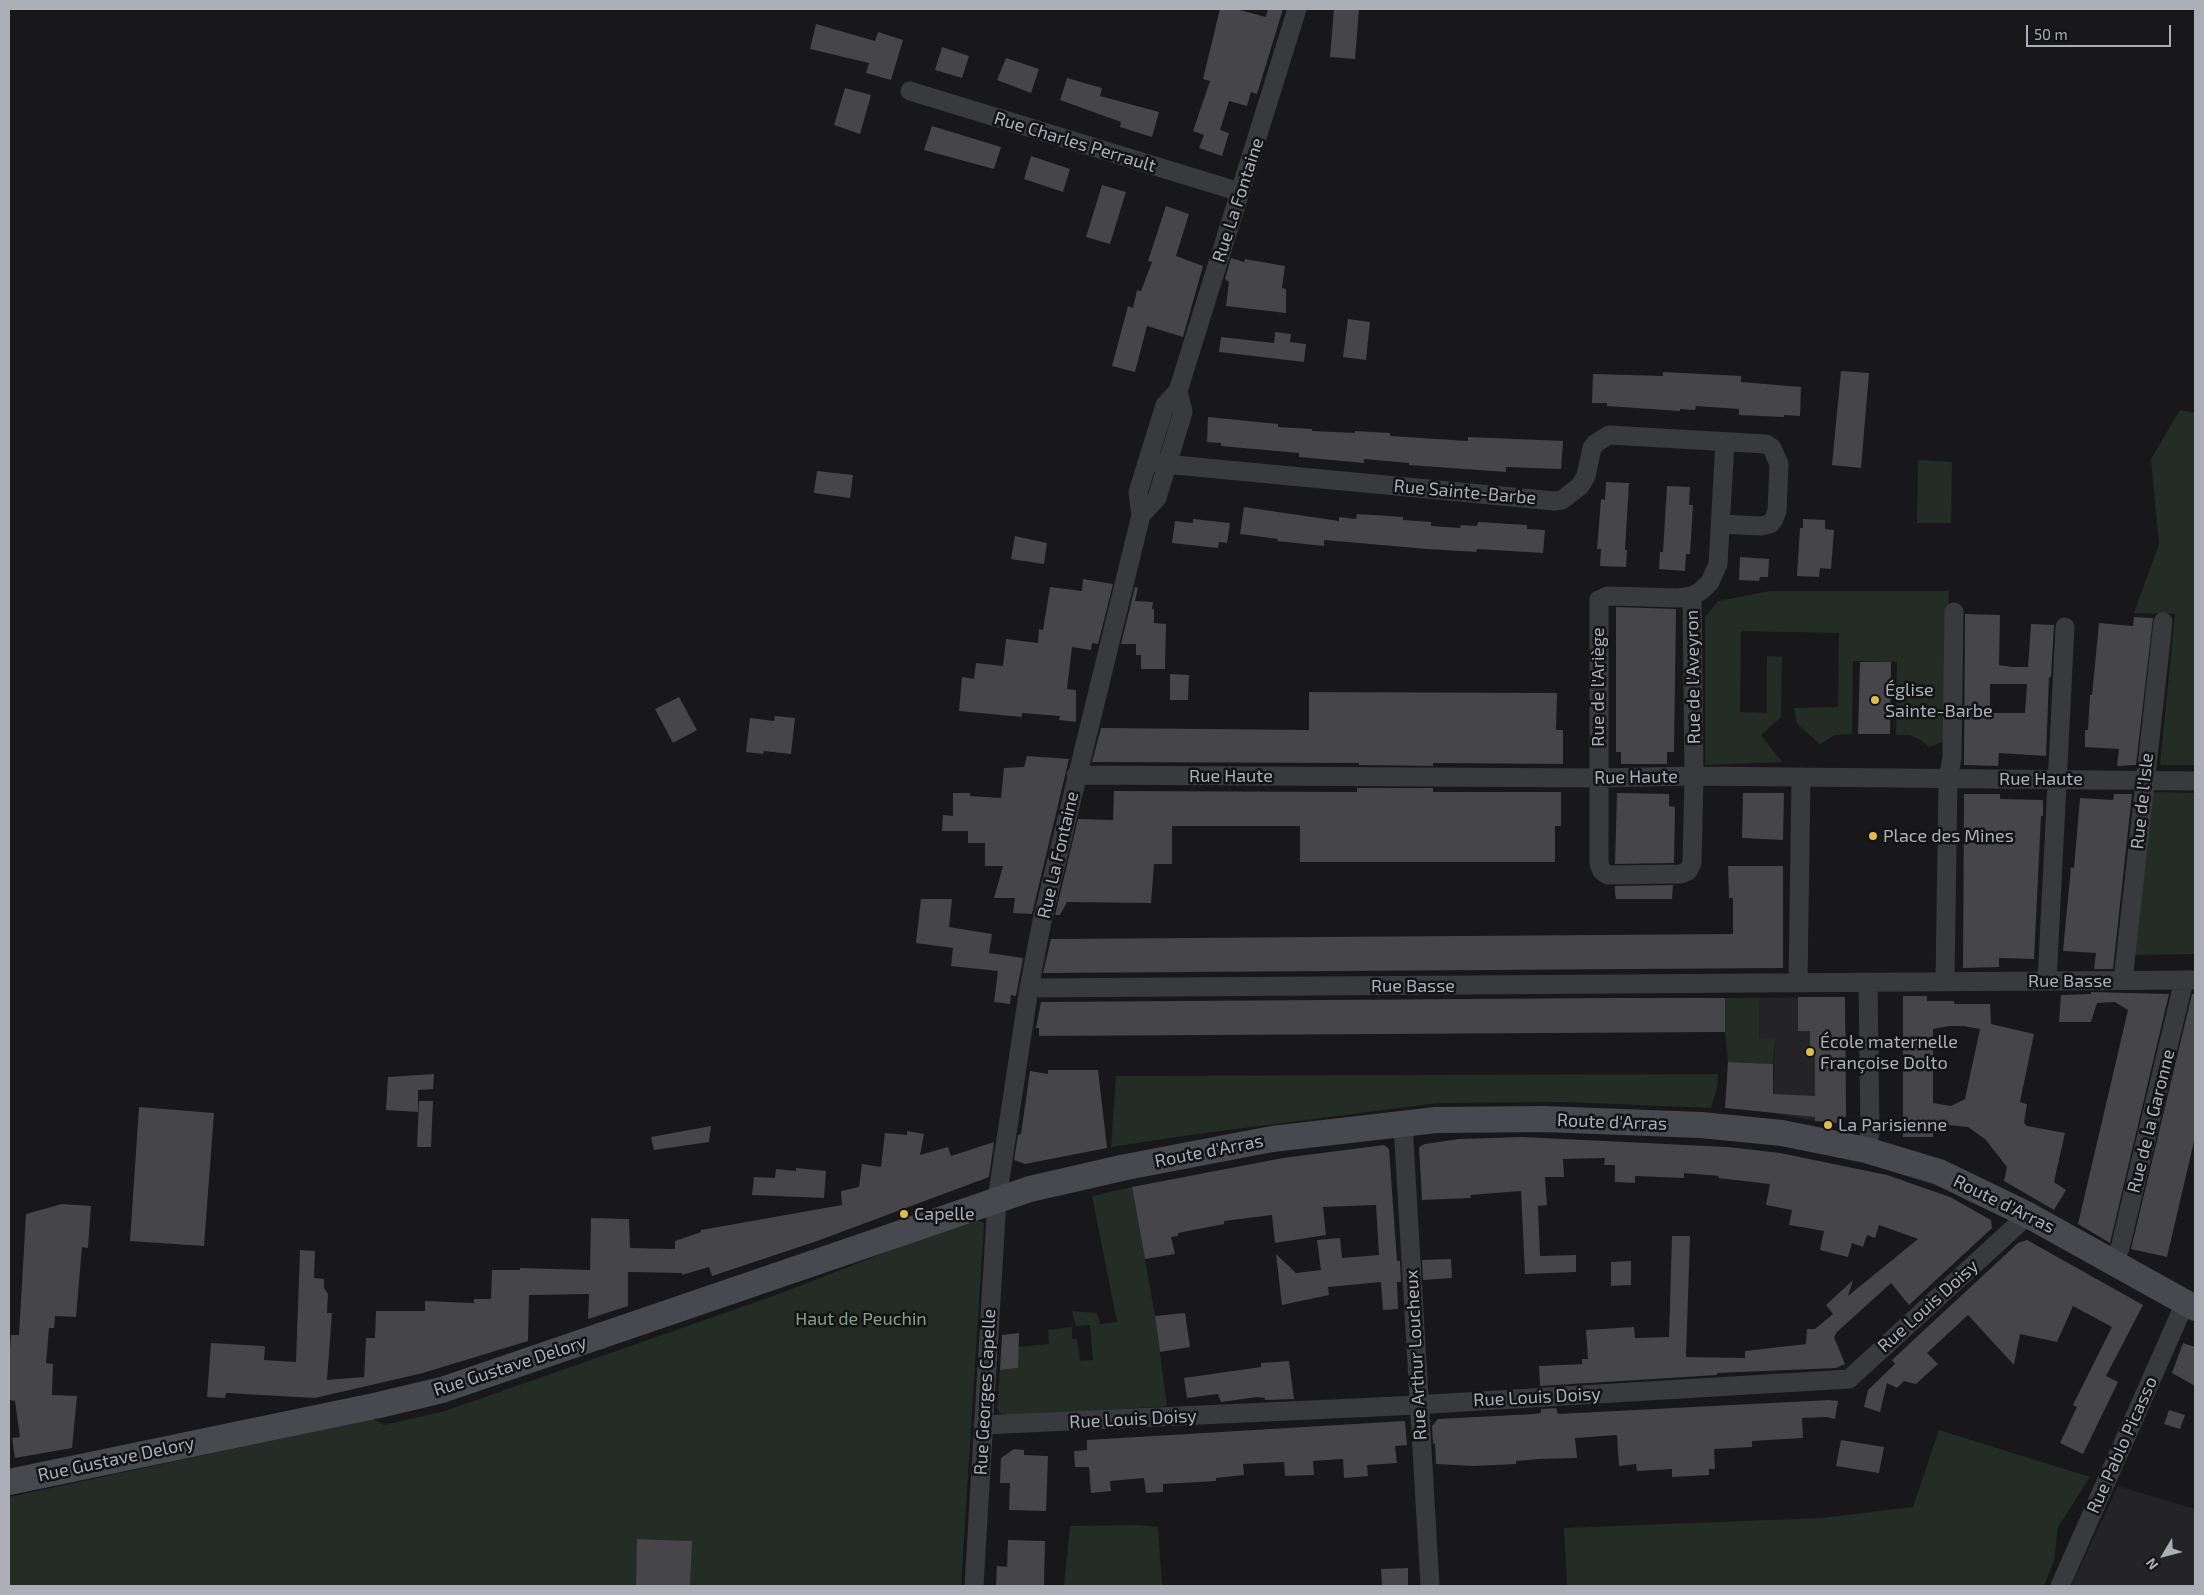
<!DOCTYPE html>
<meta charset="utf-8">
<style>
body{margin:0}
#map{position:relative;width:2204px;height:1595px;overflow:hidden;background:#18181a;font-family:"Exo 2",sans-serif}
canvas{display:block}
.frame{position:absolute;inset:0;border:10px solid #acaeb8;pointer-events:none}
.north{position:absolute;left:2139px;top:1530px;width:50px;height:50px;-webkit-text-stroke:4px #131315;paint-order:stroke;rotate:233deg;font-size:14px;font-weight:700;line-height:20px;text-align:center;color:#acaeb8}
.north::after{content:'';display:block;margin:auto;width:18px;height:22px;background:#acaeb8;clip-path:polygon(50% 0,100% 100%,50% 72%,0 100%)}
.scale{position:absolute;left:2026px;top:25px;width:145px;height:22px;box-sizing:border-box;border:2px solid #acaeb8;border-top:0;padding-left:6px;font-size:15px;line-height:18px;white-space:nowrap;color:#acaeb8;-webkit-text-stroke:4px #131315;paint-order:stroke}
</style>
<div id="map">
<canvas width="2204" height="1595"></canvas>
<div class="frame"></div>
<div class="north">N</div>
<div class="scale">50 m</div>
</div>
<script>
const ctx = document.querySelector('canvas').getContext('2d');
ctx.lineJoin = 'round';
function fillPath(path, color) { ctx.fillStyle = color; ctx.fill(path, 'evenodd'); }
const toPath = rows => new Path2D(rows.map(r => 'M' + r).join(''));
function stroke(path, color, width, dash) { ctx.strokeStyle = color; ctx.lineWidth = width; ctx.lineCap = dash ? 'butt' : 'round'; ctx.setLineDash(dash || []); ctx.stroke(path); }
function drawText(font, color, halo, rows, align = 'center') {
  ctx.font = font + ' "Exo 2",sans-serif'; ctx.lineWidth = 5; ctx.setLineDash([]); ctx.textBaseline = 'middle'; ctx.strokeStyle = halo; ctx.fillStyle = color; for (const [text, x, y, turn = 0] of rows) {
    ctx.save(); ctx.translate(x, y); ctx.rotate((+turn || 0) * Math.PI / 180); ctx.textAlign = isNaN(turn) ? turn : align; if (halo) ctx.strokeText(text, 0, 0); ctx.fillText(text, 0, 0); ctx.restore();
  }
}
fillPath(toPath([
 [1821,997,1821,1030,1846,1031,1846,1117,1838,1116,1838,1123,1815,1121,1773,1113,1775,1040,1759,1039,1760,998],
 [2118,1486,2195,1509,2195,1586,2071,1586]
]), '#242427');
fillPath(toPath([
 [2180,410,2195,413,2195,765,2160,765,2175,614,2134,613,2159,544,2151,459],
 [1918,460,1952,462,1951,523,1917,523],
 [1770,591,1949,591,1947,733,1943,742,1929,747,1922,741,1910,735,1896,735,1897,662,1853,661,1852,734,1835,735,1820,744,1797,724,1794,708,1838,707,1839,633,1741,631,1740,712,1767,713,1767,656,1782,657,1781,717,1761,735,1782,762,1705,765,1705,617,1718,601],
 [2147,792,2195,793,2195,954,2130,955],
 [1725,998,1760,998,1759,1038,1775,1039,1773,1064,1728,1062,1725,1032],
 [1718,1074,1717,1088,1711,1108,1566,1102,1438,1103,1190,1135,1111,1147,1116,1076],
 [1132,1187,1155,1316,1167,1406,1005,1417,997,1410,1000,1370,1017,1368,1018,1347,1049,1344,1048,1330,1072,1327,1072,1339,1077,1339,1080,1361,1093,1360,1090,1325,1076,1326,1072,1311,1095,1313,1098,1315,1100,1324,1117,1322,1092,1196],
 [971,1219,984,1223,961,1586,690,1586,691,1541,638,1539,636,1586,9,1586,9,1497,372,1419,384,1425,445,1411,779,1294],
 [1939,1430,2090,1477,2058,1527,2054,1560,2044,1586,1567,1586,1564,1528,1822,1518,1913,1507],
 [1137,1525,1158,1527,1162,1586,1064,1586,1070,1526]
]), '#242c26');
fillPath(toPath([
 [1220,9,1236,9,1266,17,1268,9,1283,9,1257,94,1251,92,1247,106,1229,101,1220,130,1229,133,1222,156,1199,148,1204,135,1193,131,1210,81,1203,79],
 [1334,9,1359,9,1355,59,1330,57],
 [816,24,875,41,878,32,903,40,891,80,866,73,869,63,810,49],
 [942,47,969,56,962,78,935,70],
 [1006,58,1039,69,1031,93,997,80],
 [1067,78,1102,88,1100,96,1159,112,1152,137,1120,127,1121,122,1060,100],
 [845,88,871,95,860,134,834,125],
 [932,126,1001,147,994,169,924,150],
 [1031,156,1070,169,1063,192,1024,179],
 [1102,185,1126,192,1110,244,1086,237],
 [1166,206,1189,214,1176,256,1203,266,1183,337,1147,326,1135,372,1112,366,1128,306,1133,308,1137,290,1141,291,1152,262,1148,261],
 [1231,258,1244,262,1245,259,1285,266,1282,288,1286,289,1286,313,1226,306,1229,282,1225,279],
 [1348,319,1370,322,1366,360,1343,357],
 [1275,332,1291,334,1290,342,1306,344,1304,362,1219,352,1221,337,1274,343],
 [1841,371,1869,373,1861,468,1832,465],
 [1663,372,1741,376,1741,382,1801,387,1800,416,1784,415,1784,417,1739,415,1739,409,1696,406,1695,410,1680,409,1680,411,1607,406,1607,403,1592,403,1593,374,1663,376],
 [1208,417,1278,424,1278,427,1312,429,1312,431,1355,433,1355,431,1390,433,1390,436,1468,441,1468,437,1563,441,1561,469,1506,467,1506,472,1409,465,1409,463,1364,459,1364,463,1299,457,1299,453,1221,446,1221,443,1207,442],
 [817,471,853,475,850,498,814,493],
 [1606,482,1629,483,1625,550,1627,550,1626,567,1600,566,1601,549,1597,549,1599,525,1601,499,1605,500],
 [1667,486,1690,487,1689,505,1693,505,1690,554,1686,554,1685,571,1659,569,1660,552,1663,552],
 [1244,507,1339,521,1339,517,1356,519,1357,514,1403,517,1403,520,1431,522,1431,526,1460,528,1461,525,1477,526,1478,522,1527,525,1527,529,1545,530,1543,553,1477,549,1476,552,1427,549,1324,540,1324,546,1277,541,1278,539,1240,534],
 [1193,519,1230,523,1227,543,1219,542,1218,548,1172,543,1175,521,1193,523],
 [1803,519,1825,520,1825,529,1834,530,1831,569,1820,568,1819,577,1797,576,1800,528,1803,528],
 [1015,536,1047,543,1044,564,1011,559],
 [1740,557,1769,559,1768,577,1760,577,1759,581,1739,580],
 [1083,579,1113,584,1098,644,1092,643,1091,650,1072,647,1067,689,1076,690,1076,722,1059,720,1060,716,1022,713,1022,717,959,711,962,677,974,679,976,663,1003,666,1006,639,1038,643,1039,629,1043,630,1050,587,1082,591],
 [1135,587,1138,588,1135,601,1153,602,1152,609,1154,609,1154,623,1166,624,1165,669,1141,669,1141,655,1136,655,1136,644,1121,644],
 [1616,607,1676,609,1674,752,1667,752,1667,764,1621,764,1621,752,1616,752],
 [1965,614,2000,615,1999,665,2013,667,2028,667,2031,624,2054,625,2051,677,2049,677,2046,756,1999,753,1998,766,1964,765],
 [1990,684,2027,684,2025,713,1990,713],
 [2134,617,2153,618,2136,765,2117,766,2119,749,2085,747,2085,730,2088,730,2090,695,2092,695,2099,623,2133,626],
 [1860,662,1891,662,1890,734,1858,734],
 [1170,674,1189,675,1188,700,1170,700],
 [1309,692,1557,693,1556,730,1563,730,1563,764,1433,763,1433,766,1359,765,1359,763,1092,762,1101,728,1309,730],
 [679,697,697,730,673,743,655,709],
 [775,716,795,718,791,754,764,751,763,754,746,752,750,718,774,721],
 [1027,756,1069,759,1032,914,1013,913,1015,898,994,898,1003,866,985,866,985,843,968,843,968,831,942,831,943,815,953,816,953,793,970,793,970,796,1001,798,1004,768,1024,767],
 [1357,788,1433,788,1433,792,1561,792,1561,826,1555,826,1555,862,1300,862,1300,826,1172,826,1172,864,1154,864,1151,903,1067,902,1060,915,1055,915,1078,819,1113,820,1114,791,1357,792],
 [1617,793,1669,794,1669,806,1675,807,1674,863,1615,864],
 [1743,793,1784,793,1783,840,1742,838],
 [1964,794,2000,794,2000,799,2043,800,2043,816,2041,816,2034,959,1999,958,1999,967,1963,968],
 [2114,794,2132,794,2113,969,2094,969,2096,953,2063,951,2071,867,2074,868,2080,798,2113,800],
 [1728,866,1783,866,1783,968,1043,973,1051,939,1733,934,1733,898,1729,898],
 [1673,885,1672,899,1616,899,1615,893,1615,886],
 [921,899,952,899,949,927,992,934,989,953,1023,958,1016,996,1011,995,1010,1004,994,1002,998,971,951,966,953,948,916,943],
 [2091,992,2169,994,2110,1243,2078,1224,2128,1010,2115,1002,2097,1003,2091,1022,2059,1022,2061,995,2091,994],
 [2192,994,2195,994,2195,1137,2167,1257,2131,1249],
 [1903,996,1927,996,1927,1001,1954,1001,1954,1004,1990,1004,1991,1024,2034,1034,2020,1102,2027,1104,2024,1123,2027,1126,2065,1133,2054,1182,2066,1190,2054,1210,2004,1181,2007,1167,1985,1139,1968,1127,1948,1125,1933,1129,1933,1137,1903,1137],
 [1950,1026,1963,1026,1980,1029,1965,1099,1951,1106,1933,1103,1933,1029],
 [1798,997,1845,997,1846,1117,1838,1116,1838,1123,1815,1121,1815,1117,1725,1108,1728,1062,1773,1064,1773,1094,1815,1096,1815,1050,1810,1050,1810,1031,1798,1031],
 [1607,998,1725,998,1725,1032,1039,1036,1039,1028,1036,1028,1041,1002],
 [1048,1070,1098,1070,1107,1148,1025,1164,1014,1160,1018,1135,1021,1134,1030,1071,1048,1074],
 [434,1074,433,1089,418,1090,418,1112,386,1110,388,1077],
 [419,1101,433,1101,431,1147,417,1147],
 [139,1107,214,1113,204,1246,130,1241],
 [711,1126,709,1142,654,1150,651,1137],
 [907,1131,924,1134,920,1155,948,1147,951,1156,994,1142,989,1177,817,1241,712,1276,709,1267,682,1275,682,1273,628,1272,628,1306,588,1319,589,1294,529,1295,528,1341,423,1373,315,1398,226,1393,225,1398,207,1397,211,1343,263,1346,265,1347,264,1360,296,1362,300,1250,315,1251,314,1278,324,1279,324,1288,328,1294,327,1313,332,1313,327,1380,364,1377,364,1379,366,1338,375,1338,376,1311,425,1311,425,1301,474,1303,474,1299,491,1299,492,1270,520,1270,520,1268,590,1270,591,1218,629,1219,630,1248,675,1249,675,1241,701,1232,701,1230,842,1205,841,1191,859,1187,862,1164,881,1167,885,1133,907,1135],
 [1522,1137,1728,1147,1780,1153,1887,1175,1950,1197,1991,1220,1992,1228,1909,1305,1891,1283,1837,1332,1834,1337,1845,1364,1836,1368,1717,1373,1717,1375,1540,1386,1539,1366,1582,1364,1582,1359,1588,1359,1586,1330,1634,1327,1635,1338,1669,1337,1672,1236,1690,1236,1686,1357,1745,1358,1745,1351,1806,1344,1807,1329,1815,1329,1833,1314,1826,1305,1853,1280,1848,1296,1918,1239,1879,1225,1875,1238,1867,1235,1863,1247,1852,1243,1848,1257,1820,1250,1824,1231,1789,1225,1792,1210,1766,1205,1770,1184,1718,1178,1719,1176,1684,1173,1684,1178,1635,1176,1635,1183,1615,1182,1615,1165,1604,1165,1605,1158,1563,1159,1564,1177,1545,1177,1547,1205,1538,1206,1540,1256,1576,1255,1576,1272,1525,1274,1521,1191,1470,1195,1471,1198,1422,1200,1419,1147,1425,1144,1459,1139],
 [1384,1145,1389,1149,1397,1261,1400,1261,1401,1282,1397,1282,1398,1309,1383,1310,1381,1282,1328,1287,1329,1295,1282,1305,1276,1254,1296,1273,1321,1270,1317,1240,1340,1238,1342,1258,1379,1255,1376,1205,1323,1207,1326,1235,1275,1243,1272,1215,1224,1221,1224,1224,1178,1233,1178,1236,1171,1237,1175,1254,1145,1259,1132,1187,1283,1158],
 [796,1168,826,1171,824,1198,752,1195,754,1177,775,1178,776,1169,796,1171],
 [62,1204,91,1206,88,1248,82,1247,76,1317,55,1316,54,1328,49,1328,46,1363,53,1364,52,1395,77,1396,72,1448,15,1458,12,1438,20,1437,15,1401,9,1400,9,1365,11,1335,19,1335,26,1214],
 [2027,1240,2143,1305,2106,1376,2118,1382,2083,1454,2060,1443,2077,1407,2073,1405,2112,1327,2073,1306,2057,1342,2020,1334,2014,1365,1968,1315,1927,1353,1938,1364,1916,1384,1904,1381,1897,1388,1887,1383,1880,1412,1864,1407,1868,1390,1895,1364,1892,1360,2018,1243],
 [1451,1259,1452,1278,1423,1280,1422,1260],
 [1631,1261,1631,1285,1611,1286,1611,1262],
 [1185,1313,1190,1347,1160,1352,1155,1316],
 [1019,1333,1018,1368,1000,1370,1002,1335],
 [2183,1343,2195,1347,2195,1386,2172,1373],
 [1289,1361,1294,1399,1265,1400,1265,1398,1257,1397,1221,1402,1218,1394,1187,1398,1184,1378,1261,1367,1261,1363],
 [1829,1400,1838,1401,1835,1419,1827,1417,1802,1418,1803,1438,1752,1441,1752,1447,1714,1449,1715,1469,1709,1469,1709,1475,1672,1477,1672,1469,1637,1471,1636,1464,1619,1466,1617,1435,1575,1438,1577,1458,1539,1459,1516,1461,1516,1464,1474,1466,1436,1464,1435,1443,1433,1444,1432,1426,1438,1419,1534,1414,1541,1413,1541,1409,1556,1408,1558,1414],
 [2169,1410,2185,1415,2180,1429,2164,1424],
 [1405,1421,1407,1445,1395,1446,1397,1463,1367,1465,1368,1476,1344,1478,1343,1459,1313,1461,1314,1475,1285,1476,1284,1462,1243,1464,1244,1475,1216,1478,1216,1481,1163,1484,1163,1492,1146,1493,1144,1478,1110,1481,1111,1491,1091,1493,1089,1467,1075,1467,1074,1451,1087,1450,1087,1440],
 [1841,1440,1884,1447,1879,1473,1836,1466],
 [1014,1449,1024,1450,1024,1455,1048,1456,1046,1511,1009,1510,1010,1483,1000,1483,1001,1458],
 [637,1539,692,1541,690,1586,636,1586],
 [1008,1540,1045,1541,1044,1586,996,1586,997,1566,1007,1567],
 [1408,1568,1408,1586,1382,1586,1381,1569]
]), '#45454a');
stroke(toPath([
 [910,91,1240,192],
 [1148,461,1175,465,1554,501,1562,500,1580,486,1586,476,1592,448,1596,443,1609,435,1766,444,1772,448,1779,464,1777,511,1774,519,1770,524,1761,526,1721,524],
 [1141,515,1157,498,1183,412,1178,391],
 [1692,596,1694,776,1692,863,1688,871,1681,874,1608,875,1602,871,1599,864,1599,600,1608,596,1679,598,1692,596,1701,591,1710,582,1718,564,1725,442],
 [1076,775,1599,778,1694,776,2195,781],
 [2123,980,2163,622],
 [1945,981,1948,780,1952,757,1954,612],
 [2047,981,2065,627],
 [1798,983,1801,777],
 [1029,988,2195,980],
 [1403,1124,1430,1586],
 [1866,1150,1870,1133,1868,983],
 [2113,1261,2120,1248,2184,980],
 [983,1425,1397,1406,1849,1379,2028,1215],
 [974,1586,997,1199,1029,988,1042,921,1141,515,1138,492,1165,405,1178,391,1297,9],
 [2060,1586,2185,1303]
]), '#393a3e', 19);
stroke(toPath([
 [9,1482,379,1405,442,1390,1030,1189,1126,1167,1272,1139,1436,1120,1544,1119,1701,1125,1782,1133,1866,1150,1939,1172,2028,1215,2195,1308]
]), '#48494e', 26);
for (const [x, y, r, color] of [
 [1875,700,5,"#dfbd4b"],
 [1873,836,5,"#dfbd4b"],
 [1810,1052,5,"#dfbd4b"],
 [1828,1125,5,"#dfbd4b"],
 [904,1214,5,"#dfbd4b"]
]) { const dot = new Path2D(); dot.arc(x, y, r, 0, 2 * Math.PI); ctx.fillStyle = color; ctx.fill(dot); stroke(dot, '#131315', 2); }
drawText('18px', '#acaeb8', '#131315', [
 ["Rue Charles Perrault",1075,142,17],
 ["Rue La Fontaine",1238,200,-72],
 ["Rue Sainte-Barbe",1465,492,5],
 ["Rue de l'Aveyron",1693,677,-91],
 ["Rue de l'Ariège",1598,687,-90],
 ["Rue Haute",1231,776],
 ["Rue Haute",1636,777,-1],
 ["Rue Haute",2041,779],
 ["Rue de l'Isle",2142,801,-84],
 ["Rue La Fontaine",1058,855,-77],
 ["Rue Basse",2070,981],
 ["Rue Basse",1413,986],
 ["Rue de la Garonne",2151,1121,-76],
 ["Route d'Arras",1612,1122,2],
 ["Route d'Arras",1209,1151,-11],
 ["Route d'Arras",2004,1204,26],
 ["Rue Louis Doisy",1928,1306,-42],
 ["Rue Arthur Loucheux",1416,1355,-93],
 ["Rue Gustave Delory",510,1366,-18],
 ["Rue Georges Capelle",985,1392,-87],
 ["Rue Louis Doisy",1537,1397,-3],
 ["Rue Louis Doisy",1133,1419,-3],
 ["Rue Pablo Picasso",2122,1445,-66],
 ["Rue Gustave Delory",116,1459,-12]
]);
drawText('18px', '#acaeb8', '#131315', [
 ["Église",1885,690],
 ["Sainte-Barbe",1885,711],
 ["Place des Mines",1883,836],
 ["École maternelle",1820,1042],
 ["Françoise Dolto",1820,1063],
 ["La Parisienne",1838,1125],
 ["Capelle",914,1214]
], 'left');
drawText('18px', '#85a18a', '#131315', [
 ["Haut de Peuchin",861,1319]
]);
</script>
